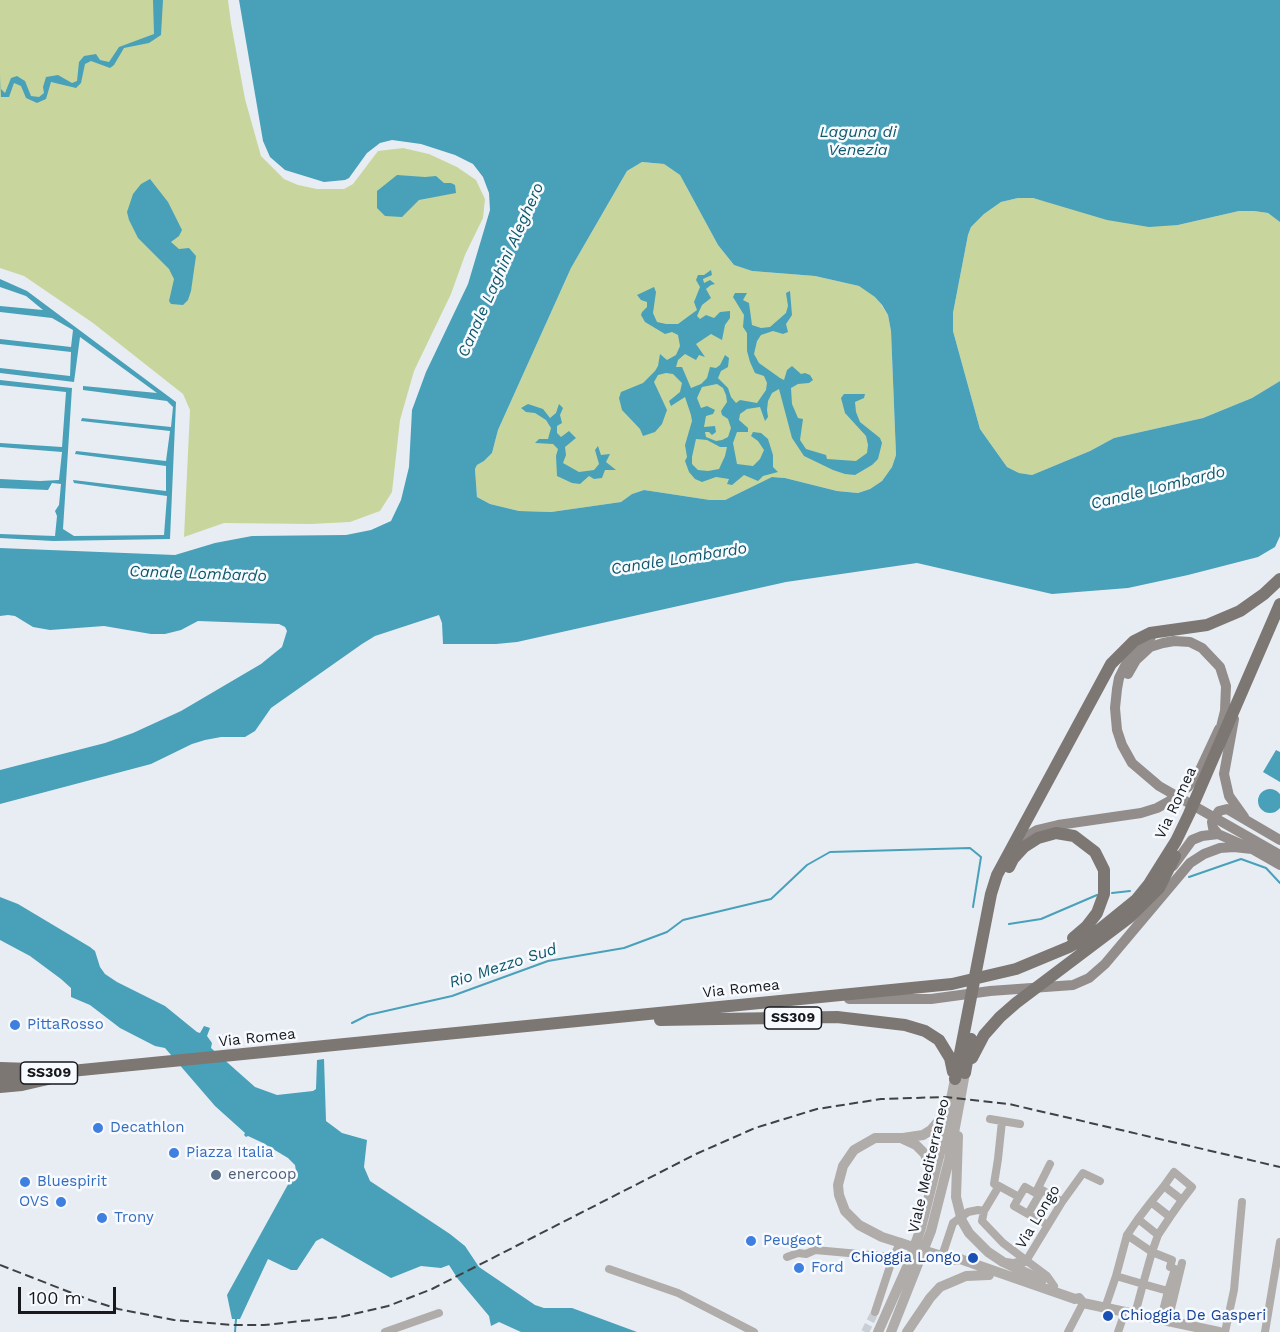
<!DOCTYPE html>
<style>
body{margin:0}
#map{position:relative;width:1280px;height:1332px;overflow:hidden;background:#e8edf4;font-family:"Work Sans",sans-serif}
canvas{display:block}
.scale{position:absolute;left:18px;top:1287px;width:98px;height:27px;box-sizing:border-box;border:3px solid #17191c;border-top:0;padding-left:8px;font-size:18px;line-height:21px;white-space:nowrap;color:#17191c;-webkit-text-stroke:4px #f7fafe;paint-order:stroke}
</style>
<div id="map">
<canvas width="1280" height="1332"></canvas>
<div class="scale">100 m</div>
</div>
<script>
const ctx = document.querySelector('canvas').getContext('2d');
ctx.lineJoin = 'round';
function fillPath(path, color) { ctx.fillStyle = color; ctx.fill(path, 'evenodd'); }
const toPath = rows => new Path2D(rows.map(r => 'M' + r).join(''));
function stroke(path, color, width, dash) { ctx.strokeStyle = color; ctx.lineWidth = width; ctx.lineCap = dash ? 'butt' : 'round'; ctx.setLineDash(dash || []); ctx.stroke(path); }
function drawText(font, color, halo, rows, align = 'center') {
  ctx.font = font + ' "Work Sans",sans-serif'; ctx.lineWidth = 5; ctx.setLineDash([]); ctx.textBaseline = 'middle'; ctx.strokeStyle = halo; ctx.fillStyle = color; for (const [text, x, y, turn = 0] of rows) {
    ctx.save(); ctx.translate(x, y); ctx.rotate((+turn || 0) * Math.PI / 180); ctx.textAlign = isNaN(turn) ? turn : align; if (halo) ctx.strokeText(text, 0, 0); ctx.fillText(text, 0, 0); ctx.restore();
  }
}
fillPath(toPath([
 [0,0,228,0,231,23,245,99,261,156,284,179,298,185,317,189,344,189,353,184,378,151,403,148,429,154,457,167,476,180,485,199,483,218,465,255,451,294,414,371,400,420,392,492,380,511,350,522,311,524,224,523,184,537,190,410,183,394,93,323,24,276,0,268],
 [727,0,1280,0,1280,211,1271,205,1227,203,1166,217,1132,217,1029,190,998,194,965,224,947,321,925,284,908,230,892,307,876,297,888,315,891,331,896,455,892,467,882,481,870,489,858,493,837,491,785,478,773,477,725,500,710,500,644,490,632,494,621,502,551,512,519,511,490,504,477,497,475,469,477,465,484,461,492,453,498,430,571,268,627,171,642,162,664,164,680,175,718,245,734,265,752,271,815,276,859,286,868,291,851,279,793,265,745,260,723,240,688,174,676,160,645,155,629,165,661,106],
 [1018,198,1033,198,1052,203,1178,225,1239,211,1254,211,1268,213,1278,220,1280,222,1280,381,1252,398,1203,418,1114,438,1090,451,1032,475,1019,473,1007,467,980,429,953,331,953,313,968,235,971,227,984,214,1001,202]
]), '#c8d69e');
fillPath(toPath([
 [153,0,163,0,161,35,149,43,124,48,114,65,110,68,91,61,85,64,81,83,76,88,51,82,46,99,37,103,26,98,21,86,14,83,9,97,1,97,0,75,1,89,5,93,11,78,17,76,25,81,31,96,39,97,44,93,43,87,46,77,58,75,72,83,77,81,79,62,84,56,96,54,100,60,109,62,119,47,154,34],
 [239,0,1280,0,1280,222,1268,213,1254,211,1239,211,1178,225,1149,227,1107,220,1033,198,1018,198,1001,202,984,214,971,227,968,235,953,313,953,331,980,429,1007,467,1019,473,1032,475,1090,451,1114,438,1203,418,1252,398,1280,381,1280,536,1275,547,1258,557,1188,575,1128,588,1052,594,917,563,786,582,517,642,496,644,443,644,442,623,439,615,375,636,362,644,271,708,255,731,245,737,221,737,205,740,192,744,151,764,0,804,0,770,105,743,133,733,181,711,261,664,282,647,287,631,285,627,279,624,198,621,181,630,165,634,151,634,104,626,50,630,33,627,15,616,8,615,0,616,0,548,175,555,215,543,252,536,346,535,371,530,391,521,401,500,409,467,412,410,426,372,468,284,490,210,489,193,483,177,473,164,455,155,421,144,392,140,380,143,367,153,349,178,345,180,324,182,285,170,270,157,263,141],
 [642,162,664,164,680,175,718,245,734,265,752,271,815,276,859,286,875,297,882,305,888,315,891,331,896,455,892,467,882,481,870,489,858,493,837,491,785,478,772,477,725,500,710,500,644,490,632,494,621,502,551,512,519,511,490,504,477,497,475,469,477,465,484,461,492,453,498,430,571,268,627,171],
 [397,175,425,177,436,176,444,183,451,183,455,185,456,193,419,200,402,217,385,216,377,208,377,191],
 [150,179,168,202,182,230,179,236,171,242,179,249,189,248,196,256,191,291,188,300,183,305,171,304,169,301,174,279,169,269,138,238,129,220,127,212,133,194,141,184],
 [711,270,712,275,703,279,704,283,710,280,715,284,711,285,706,289,711,298,702,305,697,316,700,319,706,315,714,318,720,312,730,311,730,318,725,325,722,340,711,334,696,344,705,357,699,355,696,360,685,354,678,360,676,367,682,367,691,388,701,384,707,378,710,367,716,368,720,365,725,355,729,358,728,367,721,371,718,378,728,388,731,397,736,403,740,400,757,403,766,390,767,383,764,376,755,373,750,362,747,351,747,333,743,327,744,315,733,297,735,293,747,293,743,300,749,303,752,325,761,328,770,327,786,313,788,306,786,293,790,291,792,315,786,324,788,332,783,334,773,331,761,335,757,341,754,354,759,363,780,378,784,380,787,370,792,366,801,374,805,373,810,375,813,380,809,383,798,384,791,388,792,404,798,418,803,419,800,440,806,449,826,455,827,459,856,461,867,453,868,445,866,436,845,413,841,398,844,394,865,394,864,398,855,402,856,412,860,422,880,438,882,443,878,459,872,465,855,475,845,474,833,470,804,456,792,438,779,389,772,393,768,401,767,410,768,417,765,421,760,407,747,409,740,414,739,420,748,428,748,432,737,432,733,443,737,464,753,466,760,459,764,450,758,441,751,436,753,432,761,433,768,439,773,455,773,467,778,472,763,476,758,481,744,475,732,485,727,484,729,479,716,477,702,482,695,479,689,472,685,461,687,457,685,445,692,421,691,415,685,397,671,406,669,401,680,392,682,383,673,374,666,373,658,375,654,382,667,410,662,424,655,432,643,436,640,429,622,410,619,398,621,392,643,383,655,371,658,366,660,354,667,360,676,355,680,346,678,335,672,332,665,334,645,322,641,315,642,312,647,307,647,302,641,300,637,295,654,287,656,292,653,313,657,322,666,324,678,324,697,310,694,302,700,287,696,280,698,275,704,275],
 [717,384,723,388,726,395,727,402,721,411,722,415,728,419,731,428,728,437,722,440,716,441,706,437,705,432,709,432,712,435,716,432,715,426,704,427,706,416,713,414,715,410,707,406,701,408,697,398,702,387],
 [696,439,707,440,720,447,727,447,725,456,719,469,708,471,698,470,692,464,692,457],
 [0,279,27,291,176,402,170,539,53,541,0,538,0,534,55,536,57,516,55,511,59,505,61,484,52,483,48,490,0,488,0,479,40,481,59,480,62,452,0,447,0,443,62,447,66,392,0,385,0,380,72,388,63,529,74,536,164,535,167,496,74,483,73,480,166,491,166,466,75,454,76,451,166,461,170,431,81,421,82,418,171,427,173,407,167,401,83,390,83,386,157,393,80,337,74,382,0,373,0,368,70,376,71,352,0,344,0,339,71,347,73,330,52,318,0,312,0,306,43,310,26,296,0,287],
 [528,404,543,409,550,418,556,413,559,404,563,408,560,415,562,423,557,426,557,433,561,437,569,431,576,438,565,447,566,455,563,463,579,472,594,470,599,464,595,450,598,446,601,455,610,454,606,462,616,470,605,470,602,478,594,479,589,476,580,484,572,483,557,476,556,456,558,449,553,444,535,443,539,439,548,439,551,428,546,420,535,413,526,412,521,408],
 [1276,750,1280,752,1280,782,1263,772],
 '1258 801a12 12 0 1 1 24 0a12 12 0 1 1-24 0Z',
 [0,897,18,904,90,947,95,951,100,967,105,974,117,982,165,1006,197,1032,200,1033,204,1026,210,1028,207,1036,212,1043,211,1048,255,1087,277,1095,313,1091,316,1089,317,1060,324,1059,326,1121,342,1133,367,1140,364,1167,370,1181,450,1234,465,1246,479,1267,535,1305,544,1308,572,1308,637,1332,521,1332,499,1322,491,1326,489,1316,458,1279,449,1265,441,1268,421,1266,391,1278,322,1238,316,1241,297,1270,291,1270,268,1259,240,1319,232,1319,227,1295,291,1179,293,1179,296,1171,295,1165,288,1158,263,1143,248,1136,246,1137,244,1135,245,1133,215,1106,165,1048,155,1046,120,1028,90,1005,71,997,71,988,61,979,30,956,0,940]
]), '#49a0b9');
stroke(toPath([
 [1189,877,1241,859,1266,868,1280,883],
 [1112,893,1130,891],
 [1009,924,1041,919,1097,895],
 [352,1023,368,1015,452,996,548,961,624,948,667,932,683,920,771,899,807,865,830,852,970,848,981,857,973,907],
 [235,1332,236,1319]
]), '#49a0b9', 2);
stroke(toPath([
 [865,1332,875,1312]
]), '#c9cdd4', 8, [8, 4]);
stroke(toPath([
 [990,1119,1020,1124],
 [1002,1121,998,1159,994,1184,999,1186,984,1211,982,1221,1003,1243,1047,1276,1054,1286],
 [999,1186,1019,1197],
 [1164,1186,1174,1172,1192,1187,1182,1200],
 [1042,1190,1038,1188,1050,1164],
 [1151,1202,1164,1186,1182,1200,1170,1217],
 [1028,1214,1014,1206,1019,1197,1025,1187,1039,1195],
 [1138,1219,1151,1202,1170,1217,1158,1235],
 [1048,1225,1028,1214,1042,1190,1062,1202],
 [1127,1235,1138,1219,1158,1235,1152,1252,1172,1260,1170,1267,1175,1269,1168,1291],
 [942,1256,953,1223,968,1212,978,1210,984,1211],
 [787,1257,798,1253,806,1254,815,1250,893,1257],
 [1026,1261,1062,1202,1083,1173,1100,1181],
 [609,1269,678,1293,754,1332],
 [1116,1276,1127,1235,1152,1252,1143,1284,1168,1291,1161,1319],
 [1105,1308,1116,1276,1143,1284,1135,1314],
 [875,1312,893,1257,901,1242],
 [1168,1321,1182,1263],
 [385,1332,439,1313],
 [1068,1332,1081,1307],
 [1118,1332,1125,1312],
 [1225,1332,1234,1290,1242,1202],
 [1265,1332,1280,1242]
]), '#b0acaa', 8);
stroke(toPath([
 [949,1109,931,1130,923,1135,903,1138,875,1138,854,1150,843,1166,838,1185,839,1195,845,1211,859,1225,882,1237,954,1260,960,1259,1075,1299,1079,1298,1083,1303],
 [958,1136,956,1197,962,1221,969,1233,988,1252,1003,1262,1042,1280],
 [903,1139,916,1145,925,1154,930,1170,930,1179],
 [1006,1263,1013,1264,1026,1261],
 [1083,1303,1219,1332],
 [878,1332,907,1267,921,1228,941,1149,955,1079],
 [891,1332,931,1231,949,1160,965,1073],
 [907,1332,930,1298,940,1287,966,1276,989,1275]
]), '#b0acaa', 10);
stroke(toPath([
 [1151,637,1132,652,1119,678,1117,689,1115,708,1117,730,1122,745,1132,763,1159,786,1280,855],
 [1128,674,1136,660,1150,647,1163,643,1174,641,1190,642,1202,648,1220,667,1226,686,1225,711,1219,735],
 [1234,719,1224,774,1229,796,1244,817],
 [1218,834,1213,828,1212,822,1219,811,1227,809,1280,840],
 [1015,843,1037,830,1058,825,1141,813,1157,808,1168,802,1188,787,1198,774,1219,729],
 [1173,866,1192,840,1202,836,1218,834,1252,849,1280,865],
 [849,999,931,999,990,991,1073,985,1089,978,1105,964,1190,863,1204,854,1220,848,1234,847,1252,849]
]), '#928d8a', 10);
stroke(toPath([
 [1009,867,1013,859,1024,847,1038,838,1056,833,1074,836,1095,852,1104,870,1104,894,1097,913,1087,926,1073,938],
 [660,1020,837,1017,905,1025,925,1031,939,1040,950,1058,953,1072],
 [972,1058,984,1035,1000,1017,1016,1003,1130,917,1159,888,1175,856],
 [0,1068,32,1069],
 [965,1073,971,1039],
 [0,1078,952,984,1016,969,1069,947,1099,930,1136,900,1149,884,1176,841,1189,814,1280,604],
 [955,1079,991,894,997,875,1111,664,1134,641,1150,633,1207,625,1240,611,1264,594,1280,579],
 [0,1087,22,1085,48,1079]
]), '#7d7773', 12);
stroke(toPath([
 [0,1265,90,1300,118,1309,174,1320,232,1325,264,1325,340,1317,388,1306,432,1289,696,1154,755,1128,817,1109,881,1099,945,1097,1009,1104,1280,1167]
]), '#3f4245', 2, [9, 4.5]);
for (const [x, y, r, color] of [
 [15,1025,6,"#3f7fe0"],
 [98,1128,6,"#3f7fe0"],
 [174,1153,6,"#3f7fe0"],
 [216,1175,6,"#5c6f8a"],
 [25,1182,6,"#3f7fe0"],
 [61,1202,6,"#3f7fe0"],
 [102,1218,6,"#3f7fe0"],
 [751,1241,6,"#3f7fe0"],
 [973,1258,6,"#1a4fb4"],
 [799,1268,6,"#3f7fe0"],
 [1108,1316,6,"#1a4fb4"]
]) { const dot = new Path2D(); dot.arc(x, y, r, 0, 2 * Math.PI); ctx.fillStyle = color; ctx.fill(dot); stroke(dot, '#f7fafe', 2); }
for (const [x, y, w] of [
 [793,1018,57],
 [49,1073,57]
]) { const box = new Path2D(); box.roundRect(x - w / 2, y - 11, w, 22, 4.5); ctx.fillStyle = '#f7fafe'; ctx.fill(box); stroke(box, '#17191c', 1.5); }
drawText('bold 14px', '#17191c', null, [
 ["SS309",793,1018],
 ["SS309",49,1073]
]);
drawText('15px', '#17191c', '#f7fafe', [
 ["Via Romea",1176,803,-65],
 ["Via Romea",741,989,-6],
 ["Via Romea",257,1038,-6],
 ["Viale Mediterraneo",929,1166,-77],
 ["Via Longo",1038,1217,-59]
]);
drawText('15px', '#366cbe', '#f7fafe', [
 ["PittaRosso",27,1025],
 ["Decathlon",110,1128],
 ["Piazza Italia",186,1153],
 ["Bluespirit",37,1182],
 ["OVS",49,1202,"right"],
 ["Trony",114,1218],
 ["Peugeot",763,1241],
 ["Ford",811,1268]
], 'left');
drawText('15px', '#4e5e75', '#f7fafe', [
 ["enercoop",228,1175]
], 'left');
drawText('15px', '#164399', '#f7fafe', [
 ["Chioggia Longo",961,1258],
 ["Chioggia De Gasperi",1120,1316,"left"]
], 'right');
drawText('italic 16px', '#0e586a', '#f7fafe', [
 ["Laguna di",858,132],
 ["Venezia",858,150],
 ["Canale Laghini Aleghero",501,270,-66],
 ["Canale Lombardo",1158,488,-14],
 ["Canale Lombardo",679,559,-9],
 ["Canale Lombardo",198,574,2],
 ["Rio Mezzo Sud",503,966,-18]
]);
</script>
